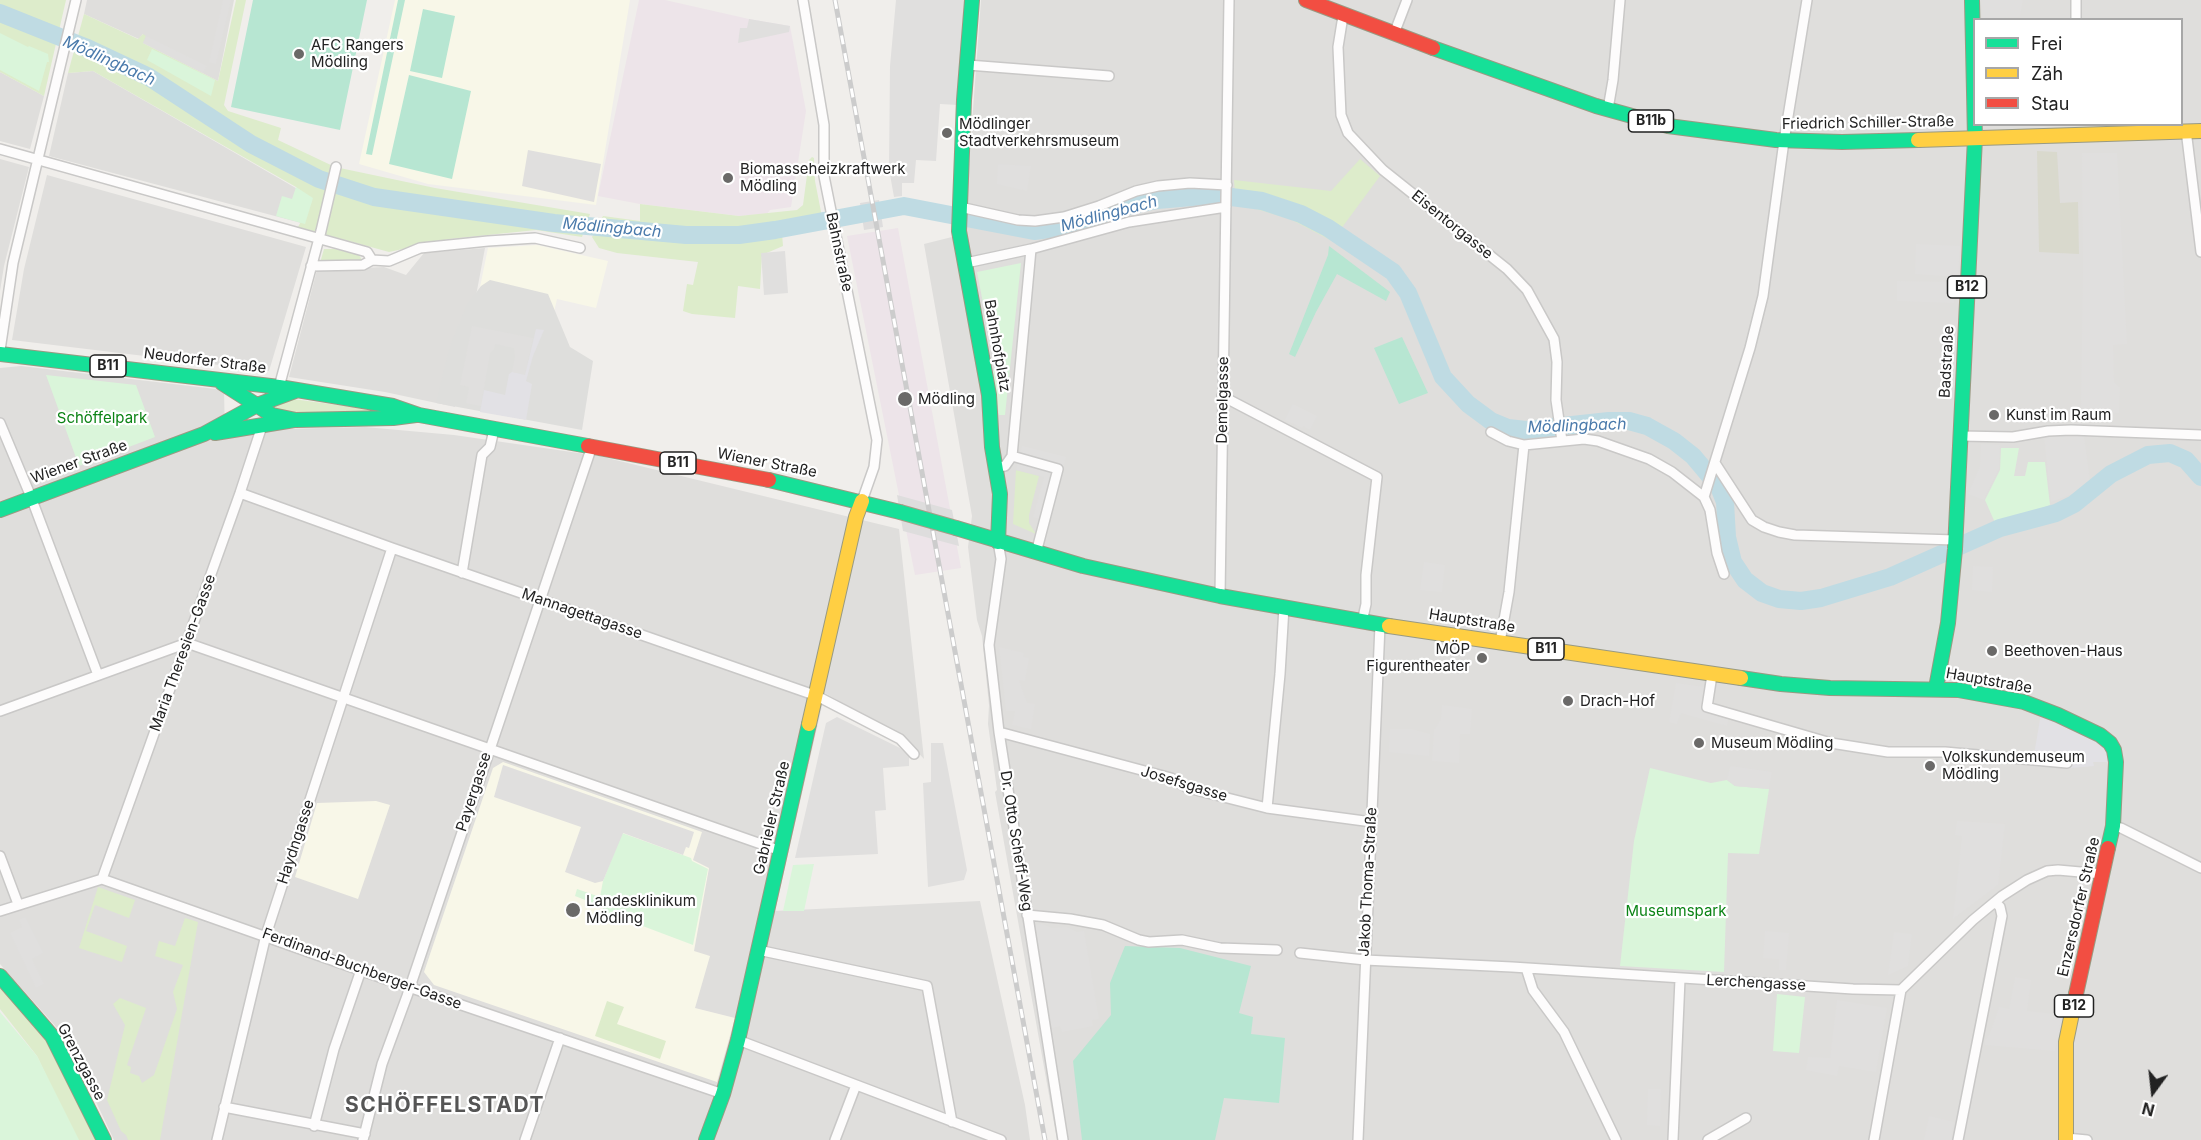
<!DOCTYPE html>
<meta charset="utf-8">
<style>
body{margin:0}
#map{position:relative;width:2201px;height:1140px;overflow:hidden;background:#f0eeeb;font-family:Inter,sans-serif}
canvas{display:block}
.legend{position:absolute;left:1973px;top:18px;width:210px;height:108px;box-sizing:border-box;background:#fff;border:2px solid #a7a7a7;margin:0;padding:8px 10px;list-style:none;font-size:18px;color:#222}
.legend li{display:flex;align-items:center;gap:12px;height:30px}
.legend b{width:30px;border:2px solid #a7a7a7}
.north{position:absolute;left:2123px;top:1062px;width:60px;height:60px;-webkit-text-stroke:4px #fff;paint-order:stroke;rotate:195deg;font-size:16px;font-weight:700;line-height:24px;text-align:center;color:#222}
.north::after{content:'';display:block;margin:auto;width:21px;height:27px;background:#222;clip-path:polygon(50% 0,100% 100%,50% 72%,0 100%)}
</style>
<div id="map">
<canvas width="2201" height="1140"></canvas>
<ul class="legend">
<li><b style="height:8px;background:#16e098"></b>Frei</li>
<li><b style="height:8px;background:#ffcf43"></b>Zäh</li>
<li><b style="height:8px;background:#f24e42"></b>Stau</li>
</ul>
<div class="north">N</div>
</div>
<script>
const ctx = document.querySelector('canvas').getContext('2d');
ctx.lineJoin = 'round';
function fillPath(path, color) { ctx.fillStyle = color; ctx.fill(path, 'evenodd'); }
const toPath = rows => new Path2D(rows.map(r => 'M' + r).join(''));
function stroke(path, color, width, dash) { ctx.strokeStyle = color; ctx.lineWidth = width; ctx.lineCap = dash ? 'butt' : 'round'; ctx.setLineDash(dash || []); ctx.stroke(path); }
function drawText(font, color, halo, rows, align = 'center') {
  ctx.font = font + ' Inter,sans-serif'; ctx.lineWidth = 4.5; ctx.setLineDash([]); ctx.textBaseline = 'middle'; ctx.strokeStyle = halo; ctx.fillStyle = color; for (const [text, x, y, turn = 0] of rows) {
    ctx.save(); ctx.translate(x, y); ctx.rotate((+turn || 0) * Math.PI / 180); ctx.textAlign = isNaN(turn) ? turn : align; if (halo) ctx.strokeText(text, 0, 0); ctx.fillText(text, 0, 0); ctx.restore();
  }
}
fillPath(toPath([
 [87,0,234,0,218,81,143,43,143,34,139,39,84,14],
 [981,0,2201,0,2201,1140,1057,1140,995,792,997,790,988,724,989,705,982,636,977,620,968,547,972,516,924,244,964,234],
 [1974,20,2182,20,2182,124,1974,124],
 [93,71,313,198,305,224,49,156,68,73],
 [0,72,44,96,30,149,0,141],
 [0,159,29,167,4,266,0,291],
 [47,175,306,247,269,371,12,340,24,269],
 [485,248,455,407,385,392,289,377,317,270,384,267,406,275,424,253],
 [21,366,224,390,225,437,282,429,365,427,454,435,599,456,899,529,924,759,907,741,825,693,775,911,980,901,1025,1105,1030,1140,114,1140,72,1051,57,1028,0,964,0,368]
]), '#dfdedc');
fillPath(toPath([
 [639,0,665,0,749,19,790,26,806,111,791,207,770,210,767,214,739,216,640,204,598,196],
 [898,228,961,568,915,575,847,236]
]), '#ede4e9');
fillPath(toPath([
 [395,0,630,0,596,205,428,184,359,164],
 [537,245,608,261,596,308,557,299,548,338,472,326,488,248],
 [503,762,702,832,693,860,709,868,694,951,710,956,695,1008,735,1018,717,1082,434,985,424,972,493,768],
 [376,801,390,805,358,899,295,877,317,803]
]), '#f8f7e8');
fillPath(toPath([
 [490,280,548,294,570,347,593,361,582,430,436,403,450,346,467,305,481,286]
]), '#dededc');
fillPath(toPath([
 [2037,151,2057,152,2060,203,2078,202,2079,254,2039,252]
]), '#d9d9cd');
fillPath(toPath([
 [0,0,66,0,44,96,0,72],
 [236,0,246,0,224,105,228,111,281,128,278,140,335,167,435,188,590,214,582,237,536,230,449,239,389,252,298,227,312,201,296,187,93,71,68,73,84,14,138,39,143,34,146,36,143,43,218,81],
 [812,157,814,158,815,181,823,222,782,234,783,246,762,255,760,289,738,286,735,318,692,314,683,311,687,284,693,285,698,262,617,253,599,248,592,237,603,216,640,221,640,204,739,216,797,210,803,205,809,160],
 [1360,159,1380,176,1332,241,1290,219,1236,203,1234,180,1331,191],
 [324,249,335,249,359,255,362,260,320,263],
 [285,398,391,412,288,414,267,407],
 [1016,470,1039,476,1029,515,1029,523,1036,534,1013,524],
 [98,887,135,900,129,918,95,905,86,931,127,946,122,962,79,948],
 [185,918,198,922,160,1140,128,1140,126,1135,121,1131,107,1100,125,1025,113,1004,120,998,146,1008,127,1065,131,1067,130,1073,139,1076,142,1083,154,1075,177,1009,173,992,183,965,155,956,159,941,175,946],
 [0,984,51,1044,97,1140,76,1140,37,1056,0,1009],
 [607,1001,624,1007,617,1024,666,1041,660,1059,595,1036]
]), '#ddeccb');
fillPath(toPath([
 [0,33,28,47,29,46,48,54,49,62,47,62,39,91,0,70],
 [152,49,215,80,211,96,147,60],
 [296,187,313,198,305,224,276,216,282,196,292,199],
 [1021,263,1005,415,999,415,993,371,996,370,977,272],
 [46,375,136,385,155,437,79,466],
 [2001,448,2019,448,2014,476,2025,476,2028,462,2045,462,2050,505,1996,525,1985,500,2000,470],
 [1650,768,1711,783,1727,780,1735,786,1769,789,1759,854,1728,853,1724,972,1620,966,1634,841],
 [622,833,691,858,692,861,708,869,693,945,603,911,603,907,575,896,577,889,600,897,603,881],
 [814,864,804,911,783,911,793,865],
 [1777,994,1805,997,1799,1053,1773,1051],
 [0,1012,37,1056,79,1140,0,1140]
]), '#daf5da');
fillPath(toPath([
 [253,0,367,0,340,130,231,107],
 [398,0,405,0,372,155,366,154],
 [423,9,455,16,442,78,410,71],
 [409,75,471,91,452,179,389,164],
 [1329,246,1390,292,1386,301,1337,274,1316,312,1295,357,1289,354,1328,255],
 [1402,337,1428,393,1399,404,1374,348],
 [1125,946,1180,948,1251,966,1239,1013,1253,1017,1251,1034,1285,1038,1279,1103,1224,1098,1215,1140,1082,1140,1073,1061,1111,1015,1110,983]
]), '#b7e6d2');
fillPath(toPath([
 [223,0,231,0,216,64,209,62],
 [896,0,964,0,958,105,940,104,936,161,916,160,914,183,902,183,902,196,894,197,889,169,890,66],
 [1981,0,2023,0,2020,17,1982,18],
 [749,19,790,26,789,32,738,43,740,28,747,28],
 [146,36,207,66,203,73,143,43],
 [528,150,601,164,594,202,522,186],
 [2082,153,2117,153,2127,344,2113,345,2114,382,2120,387,2119,413,2081,412,2083,268],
 [998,164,1031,166,1027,191,997,184],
 [1916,244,1960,246,1958,277,1915,274],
 [785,251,788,293,764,295,761,253],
 [1897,281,1954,282,1954,303,1897,301],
 [472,326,533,338,525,375,512,372,515,357,514,348,495,344,494,349,490,353,481,406,466,403,469,387,460,385],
 [1293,404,1317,416,1310,430,1303,426,1302,428,1285,420],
 [2044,436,2084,436,2090,481,2075,493,2051,502],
 [1981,444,2000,445,1999,469,1984,500,1968,494,1980,466],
 [1022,446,1066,457,1049,521,1033,517,1044,477,1016,470],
 [1424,562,1445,565,1442,592,1420,590],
 [1973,566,1993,567,1992,592,1972,590],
 [999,647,1024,653,1023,657,1029,658,1025,681,1019,680,1027,703,1035,704,1031,729,1012,725,1015,711,1006,711],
 [1676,683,1711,688,1710,704,1731,709,1727,726,1681,713,1677,724,1669,722],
 [1442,705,1472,709,1470,734,1460,734,1459,763,1432,761,1434,730,1441,719],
 [837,717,900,748,909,756,909,766,883,768,886,810,875,811,878,854,795,858,826,723],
 [1390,729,1412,729,1430,734,1429,756,1389,752],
 [931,743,943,743,967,870,964,880,928,887,923,783,931,782],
 [503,765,694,832,689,848,686,847,683,855,623,833,603,881,595,883,565,872,581,827,494,797],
 [1730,766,1772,772,1769,789,1735,786,1727,780],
 [1957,821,2005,824,1998,885,1953,919,1962,836,1955,835],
 [25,917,43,953,32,959,44,984,36,988,10,933,22,927,19,920],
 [1042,924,1052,928,1067,927,1077,932,1084,931,1099,1019,1092,1020,1093,1026,1062,1032,1060,1026,1052,1028,1035,925],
 [1765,931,1789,933,1786,970,1779,970,1779,959,1763,958],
 [1894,932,1912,934,1908,966,1888,975],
 [2015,977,2031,980,2027,1011,2062,1015,2055,1051,1985,1045,1985,1040,1990,1033,1999,1007,2009,1009],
 [1837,1000,1887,1008,1876,1072,1839,1066,1837,1076,1806,1070,1808,1057,1830,1058],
 [1648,1089,1661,1089,1660,1126,1647,1125],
 [1929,1116,1954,1122,1951,1140,1924,1140]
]), '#e0dfde');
fillPath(toPath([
 [536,329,544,330,533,356,526,381,532,384,526,420,480,412,484,390,505,395,509,374,512,372,525,375],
 [2042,708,2100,735,2116,762,2093,762,2094,766,2071,768,2032,766]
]), '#e2e1e5');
fillPath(toPath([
 [879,200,883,227,864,230,860,203],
 [897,495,952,510,959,546,903,531]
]), '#dedddd');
stroke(toPath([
 [0,13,85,47,149,77,251,144,319,179,374,197,554,223,686,235,739,235,775,230,904,206,1034,231,1065,227,1118,208,1157,200,1216,195,1262,201,1301,214,1328,228,1393,272,1408,293,1443,377,1468,404,1491,421,1508,428,1526,430,1609,421,1629,421,1647,426,1674,441,1693,456,1719,487,1725,502,1727,537,1733,562,1745,580,1762,593,1779,599,1801,601,1821,598,1890,577,2000,528,2056,513,2074,504,2111,474,2148,455,2170,453,2186,460,2201,477]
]), '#bfdbe3', 18);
const street = toPath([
 [803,0,824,125,824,176,877,440,874,467,862,501],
 [1343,16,1338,47,1341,115,1348,133,1383,170,1507,269,1527,290,1554,339,1557,362,1556,400,1562,441],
 [2076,20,2076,0],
 [1394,34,1407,0],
 [968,65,1109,76],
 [1608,109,1613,80,1620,0],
 [2186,130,2201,252],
 [0,149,367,252,372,260],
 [960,207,1018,220,1035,221,1064,217,1099,206,1136,191,1158,186,1190,183,1227,185],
 [966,263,1031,249,1129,222,1226,207],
 [311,266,363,265,372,260,389,261,420,248,488,241,535,238,580,248],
 [0,350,13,263,76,0],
 [279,387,321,231,336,167],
 [1222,396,1377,477,1366,575,1366,604,1362,622],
 [0,423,31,497,98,675],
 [1491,432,1508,441,1524,445,1584,439,1598,441,1649,459,1672,472,1704,497,1710,510,1717,553,1724,574],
 [1960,436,2013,437,2048,431,2071,430,2201,435],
 [1012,456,1058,469,1036,553],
 [1715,463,1752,520,1764,527,1779,532,1795,535,1955,540],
 [997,467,1005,466,1012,456,1031,249],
 [240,493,392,548,817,696,900,739,914,754],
 [1704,497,1750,348,1763,296,1784,141,1807,0],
 [998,542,1001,559,989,645,999,732,1063,1140],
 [462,573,482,455,490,447,494,430],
 [1220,596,1229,0],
 [1500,642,1509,592,1524,445],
 [1712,675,1707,707,1831,743,1888,752,1945,752,2067,763],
 [0,711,187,643,781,851],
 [999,732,1171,778,1188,788,1267,808,1372,822],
 [1267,808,1280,674,1284,607],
 [2113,826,2121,828,2201,868],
 [0,856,18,904],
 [102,879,240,493,262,426],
 [0,911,102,879,391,981,723,1094],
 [1027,915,1070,919,1103,925,1139,940,1149,942,1182,940,1220,948,1277,950],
 [758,950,927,986,952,1122],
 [1300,953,1365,960,1512,967,1853,989,1901,990,1973,920,2002,896,2027,880,2047,871,2058,870,2103,874],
 [1526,968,1533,990,1564,1032,1616,1140],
 [738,1040,1001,1140],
 [224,1107,365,1134],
 [314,1126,334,1049,361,970],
 [2066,1138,2087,1140],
 [217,1140,266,935,392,548],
 [363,1140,382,1064,407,996,592,446],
 [525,1140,560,1038],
 [835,1140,856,1085],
 [1358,1140,1380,625],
 [1673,1140,1680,979],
 [1708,1140,1746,1118],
 [1874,1140,1901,990],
 [1958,1140,2002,916,2000,907,1995,902]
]);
const fast = toPath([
 [972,0,964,100,959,231,989,395,992,447,1000,494,998,542],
 [1972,0,1975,138],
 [1433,48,1596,106,1668,126,1776,140,1842,142,1918,140],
 [0,354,279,387,393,406,419,415,588,446],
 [222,383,272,415,296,420,393,418,416,415],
 [215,433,294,420],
 [769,480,900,512],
 [0,510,204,434,257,405,298,390],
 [956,528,1083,566,1220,596,1389,626],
 [1741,678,1781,684,1830,688,1958,690,2024,702,2058,715,2100,735,2110,743,2114,750,2116,762,2113,826,2108,848],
 [1936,688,1948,623,1955,549,1975,138],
 [0,976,52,1036,104,1140],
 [706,1140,723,1094,738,1040,809,724]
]);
const slow = toPath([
 [1918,140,2201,131],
 [1389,626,1741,678],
 [809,724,856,517,862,501],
 [2066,1140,2066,1042,2076,994]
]);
const jam = toPath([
 [1306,0,1433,48],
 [588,446,769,480],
 [2076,994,2108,848]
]);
stroke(street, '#c9c8c7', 12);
stroke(fast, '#999a82', 16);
stroke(slow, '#999a82', 16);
stroke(jam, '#999a82', 16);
stroke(street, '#fdfcfc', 9);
stroke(fast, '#16e098', 14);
stroke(slow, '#ffcf43', 14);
stroke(jam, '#f24e42', 14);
const rail = toPath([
 [835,0,1045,1140]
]);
stroke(rail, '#ccc', 5);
stroke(rail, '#fff', 3, [9]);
const fastBridge = toPath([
 [900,512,956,528]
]);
stroke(fastBridge, '#a79c86', 16, []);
stroke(fastBridge, '#16e098', 14);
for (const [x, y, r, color] of [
 [299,54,6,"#6a6968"],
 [947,133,6,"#6a6968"],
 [728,178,6,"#6a6968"],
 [905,399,8,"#6a6968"],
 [1994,415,6,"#6a6968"],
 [1992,651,6,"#6a6968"],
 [1482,658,6,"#6a6968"],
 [1568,701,6,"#6a6968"],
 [1699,743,6,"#6a6968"],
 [1930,766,6,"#6a6968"],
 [573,910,8,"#6a6968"]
]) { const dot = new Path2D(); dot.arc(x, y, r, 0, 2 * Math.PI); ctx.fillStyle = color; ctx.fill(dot); stroke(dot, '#fff', 2); }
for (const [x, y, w] of [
 [1651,121,45],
 [1967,287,39],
 [108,366,36],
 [678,463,36],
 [1546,649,36],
 [2074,1006,39]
]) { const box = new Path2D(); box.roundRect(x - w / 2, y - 11, w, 22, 4.5); ctx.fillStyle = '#fff'; ctx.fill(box); stroke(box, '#222', 1.5); }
drawText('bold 14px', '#222', null, [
 ["B11b",1651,121],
 ["B12",1967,287],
 ["B11",108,366],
 ["B11",678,463],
 ["B11",1546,649],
 ["B12",2074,1006]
]);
drawText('15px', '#222', '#fff', [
 ["AFC Rangers",311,45],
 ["Mödling",311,62],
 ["Mödlinger",959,124],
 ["Stadtverkehrsmuseum",959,141],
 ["Biomasseheizkraftwerk",740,169],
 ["Mödling",740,186],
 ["Mödling",918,399],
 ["Kunst im Raum",2006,415],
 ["MÖP",1470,649,"right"],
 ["Figurentheater",1470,666,"right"],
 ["Beethoven-Haus",2004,651],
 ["Drach-Hof",1580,701],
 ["Museum Mödling",1711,743],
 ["Volkskundemuseum",1942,757],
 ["Mödling",1942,774],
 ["Landesklinikum",586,901],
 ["Mödling",586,918]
], 'left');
drawText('15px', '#222', '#fff', [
 ["Friedrich Schiller-Straße",1868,123,-1],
 ["Eisentorgasse",1452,225,39],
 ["Bahnstraße",839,252,78],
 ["Bahnhofplatz",997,346,80],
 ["Neudorfer Straße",205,361,7],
 ["Badstraße",1947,362,-87],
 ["Demelgasse",1223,400,-89],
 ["Wiener Straße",79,462,-20],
 ["Wiener Straße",767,463,11],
 ["Mannagettagasse",582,614,19],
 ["Hauptstraße",1472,621,9],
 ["Maria Theresien-Gasse",183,653,-70],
 ["Hauptstraße",1989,681,10],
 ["Josefsgasse",1184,784,17],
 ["Payergasse",474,792,-72],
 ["Gabrieler Straße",772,818,-77],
 ["Dr. Otto Scheff-Weg",1016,841,81],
 ["Haydngasse",296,842,-72],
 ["Jakob Thoma-Straße",1368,882,-87],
 ["Enzersdorfer Straße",2079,907,-77],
 ["Ferdinand-Buchberger-Gasse",362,969,20],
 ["Lerchengasse",1756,983,3],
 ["Grenzgasse",81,1062,62]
]);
drawText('15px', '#0c8416', '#fff', [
 ["Schöffelpark",102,418],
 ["Museumspark",1676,911]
]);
drawText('italic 16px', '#4a7aab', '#fff', [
 ["Mödlingbach",109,61,24],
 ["Mödlingbach",1109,214,-15],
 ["Mödlingbach",612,228,5],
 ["Mödlingbach",1577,426,-2]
]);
ctx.letterSpacing = '1.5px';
drawText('bold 21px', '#555', '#fff', [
 ["SCHÖFFELSTADT",445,1106]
]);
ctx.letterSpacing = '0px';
</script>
